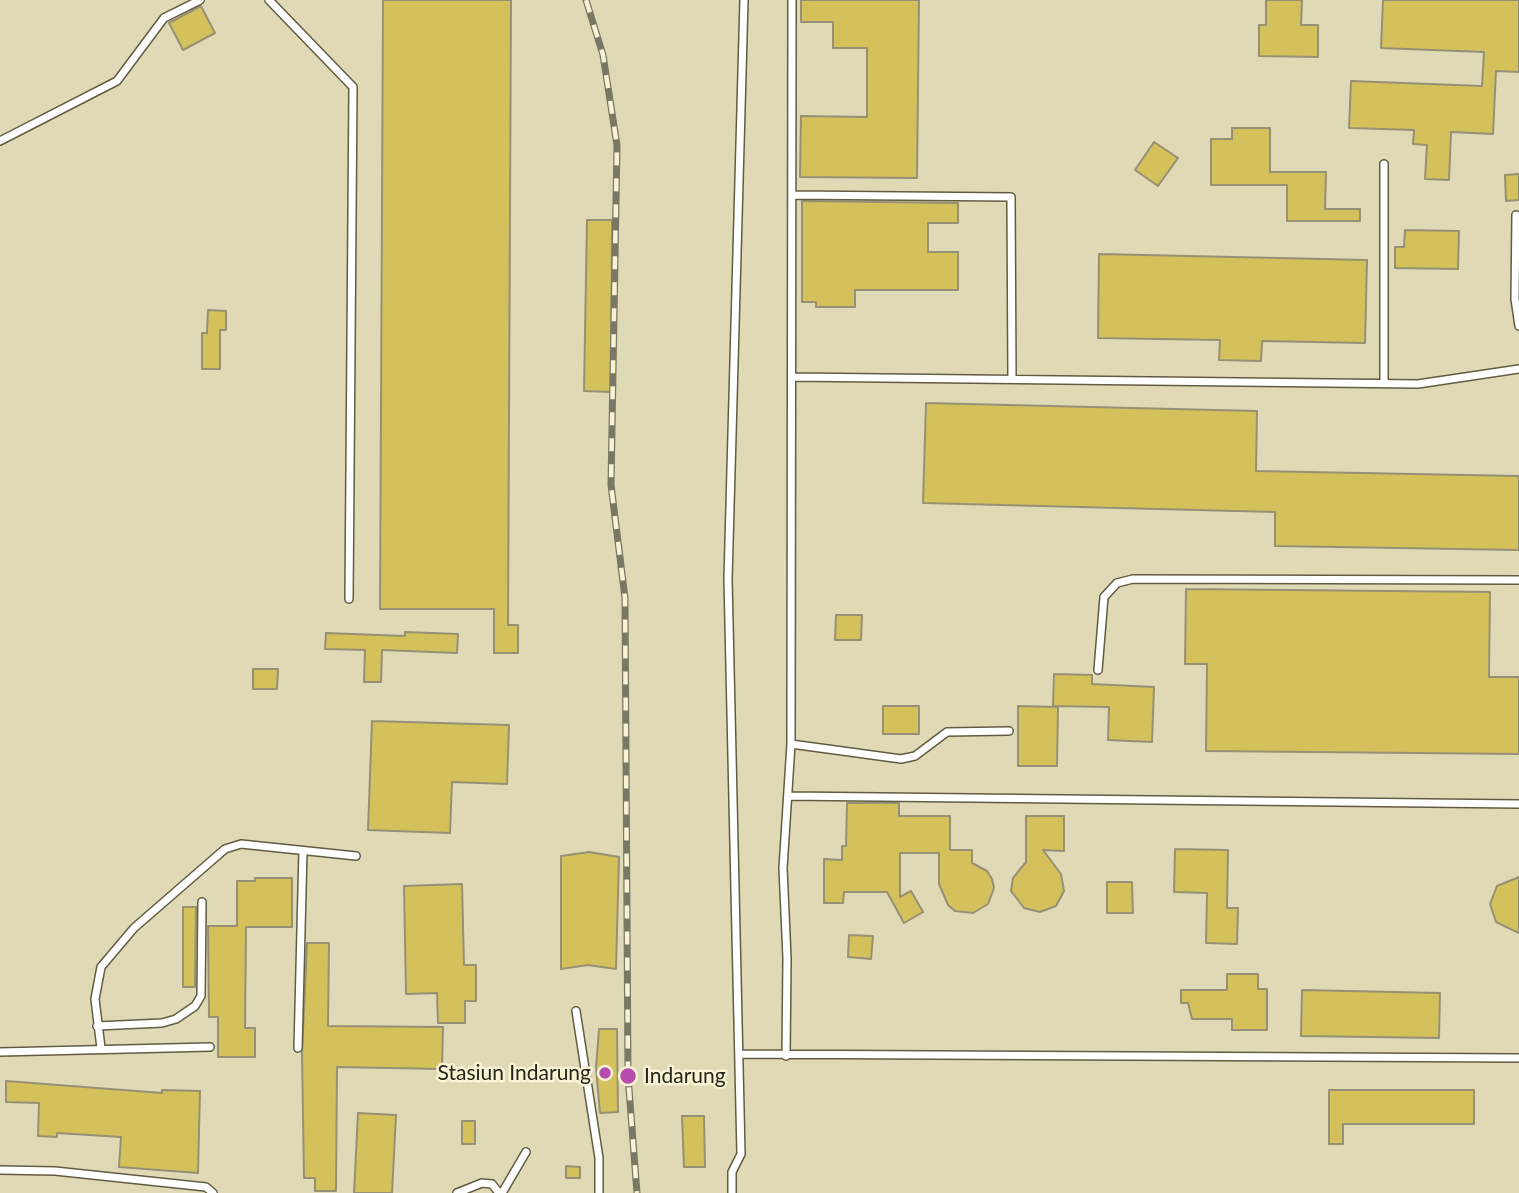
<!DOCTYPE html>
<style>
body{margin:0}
canvas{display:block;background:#ebe6c8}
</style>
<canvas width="1519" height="1193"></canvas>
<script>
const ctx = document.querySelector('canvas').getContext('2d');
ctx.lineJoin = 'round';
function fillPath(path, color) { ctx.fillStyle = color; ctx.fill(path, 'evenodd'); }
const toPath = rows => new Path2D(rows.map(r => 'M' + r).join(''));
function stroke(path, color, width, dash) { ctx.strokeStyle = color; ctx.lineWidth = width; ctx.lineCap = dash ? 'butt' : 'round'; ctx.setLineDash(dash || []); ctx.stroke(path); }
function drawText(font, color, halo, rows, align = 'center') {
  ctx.font = font + ' Lato,sans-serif'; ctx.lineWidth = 5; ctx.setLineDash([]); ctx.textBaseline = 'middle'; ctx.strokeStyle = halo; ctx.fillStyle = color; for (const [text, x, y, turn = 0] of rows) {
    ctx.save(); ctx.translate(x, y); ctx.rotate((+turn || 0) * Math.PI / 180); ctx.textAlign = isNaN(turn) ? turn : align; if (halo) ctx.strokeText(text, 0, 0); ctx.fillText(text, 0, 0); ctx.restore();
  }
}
fillPath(toPath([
 [0,0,1519,0,1519,1193,0,1193]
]), '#e0d9b5');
const building = toPath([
 [383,0,511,0,508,625,518,625,518,653,494,653,494,609,380,609,383,0],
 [801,0,919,0,917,178,800,177,801,116,867,117,867,48,833,48,833,22,801,22,801,0],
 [1266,0,1302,0,1301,25,1318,25,1318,57,1259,56,1259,25,1266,25,1266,0],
 [1383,0,1519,0,1519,72,1496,71,1493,134,1451,132,1449,180,1425,179,1427,145,1413,144,1414,130,1349,128,1351,81,1482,86,1484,52,1381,48,1383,0],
 [201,6,215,33,183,50,169,23,201,6],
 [1232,128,1270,128,1270,172,1326,172,1325,209,1360,209,1360,221,1287,221,1287,185,1211,185,1211,139,1232,139,1232,128],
 [1154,142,1178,158,1158,186,1135,170,1154,142],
 [1519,174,1519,200,1506,201,1505,175,1519,174],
 [802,201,958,203,958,223,928,223,928,252,958,252,958,290,855,290,855,307,816,307,816,302,802,302,802,201],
 [587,220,612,220,611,392,584,391,587,220],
 [1405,230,1459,231,1458,269,1395,268,1395,247,1404,247,1405,230],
 [1099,254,1367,260,1365,343,1262,341,1261,361,1219,360,1220,340,1098,338,1099,254],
 [208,310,226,311,226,330,220,330,220,369,202,369,202,333,207,333,208,310],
 [926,403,1257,411,1256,471,1519,476,1519,550,1275,546,1275,512,923,503,926,403],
 [1186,589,1490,592,1489,677,1519,677,1519,754,1206,751,1207,664,1185,664,1186,589],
 [836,615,862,615,861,640,835,640,836,615],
 [405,632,458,634,457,653,382,650,381,682,364,682,365,650,325,649,326,633,405,636,405,632],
 [253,669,278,669,277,689,253,689,253,669],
 [1054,674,1092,675,1092,684,1154,687,1152,742,1108,740,1109,707,1053,706,1054,674],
 [883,706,919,706,919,734,883,734,883,706],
 [1018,706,1058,707,1057,766,1018,766,1018,706],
 [372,721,509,725,507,784,452,782,450,833,368,830,372,721],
 [847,803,899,803,899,816,950,816,950,850,972,850,972,863,987,871,992,879,994,888,988,904,973,913,955,911,948,905,939,884,939,853,900,853,900,897,911,891,923,912,904,923,887,892,844,892,843,903,824,903,824,859,842,860,842,846,846,846,847,803],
 [1026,816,1064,816,1064,851,1043,850,1061,874,1064,891,1056,906,1040,912,1024,908,1011,891,1013,878,1026,862,1026,816],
 [1175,849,1228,850,1227,908,1238,908,1237,944,1206,943,1207,893,1174,892,1175,849],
 [589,852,619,857,616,969,588,965,561,969,561,856,589,852],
 [1519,877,1519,933,1496,922,1490,904,1497,886,1519,877],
 [255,878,292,878,292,927,246,927,245,1028,255,1028,255,1057,218,1057,218,1017,209,1017,208,926,237,926,237,881,255,881,255,878],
 [1107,882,1132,882,1133,913,1107,913,1107,882],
 [462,884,464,965,476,965,476,1001,465,1001,465,1023,438,1023,437,993,406,994,404,886,462,884],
 [183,907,196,907,195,987,183,987,183,907],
 [849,935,873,936,871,959,848,957,849,935],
 [307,943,329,943,328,1026,443,1027,442,1069,337,1067,336,1191,315,1191,315,1178,304,1178,302,1052,307,943],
 [1227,974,1258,974,1258,989,1267,989,1267,1030,1232,1030,1232,1019,1192,1019,1188,1003,1181,1003,1181,990,1227,990,1227,974],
 [1302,990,1440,993,1439,1038,1301,1036,1302,990],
 [599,1029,617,1029,618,1112,600,1113,596,1068,599,1029],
 [6,1081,162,1093,162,1090,200,1091,198,1173,119,1167,121,1137,57,1133,57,1137,38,1136,39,1103,6,1102,6,1081],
 [1329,1090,1474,1090,1474,1124,1343,1124,1343,1144,1329,1144,1329,1090],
 [358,1113,396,1115,392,1193,354,1193,358,1113],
 [682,1116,704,1116,705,1167,684,1167,682,1116],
 [462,1121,475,1121,475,1144,462,1144,462,1121],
 [566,1166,580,1167,580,1178,566,1178,566,1166]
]);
fillPath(building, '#d5c15c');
stroke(building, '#969175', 2);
const lane = toPath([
 [269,0,353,87,349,599],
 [0,141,117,81,164,18,200,0],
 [1384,164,1384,384],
 [792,195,1011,197,1012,379],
 [1516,215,1515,299,1519,326],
 [793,377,1418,384,1519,369],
 [1098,670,1104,597,1117,583,1133,579,1519,580],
 [791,744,901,759,915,756,947,732,1009,731],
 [788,796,1519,804],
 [576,1011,599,1158,599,1193],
 [97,1026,162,1023,176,1019,195,1006,201,996,202,902],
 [101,1048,95,999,101,967,134,928,225,849,241,844,356,856],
 [298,1048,303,851],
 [0,1052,210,1047],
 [739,1054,1519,1058],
 [786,1056,787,958,783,868,791,744,792,0],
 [0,1170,55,1171,206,1187,213,1193],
 [457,1193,482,1183,492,1184,499,1193],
 [502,1193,526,1152],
 [732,1193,732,1172,741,1154,728,579,744,0]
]);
stroke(lane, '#615c42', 10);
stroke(lane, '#fff', 7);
const rail = toPath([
 [586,0,603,55,617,145,611,485,625,598,628,1076,637,1193]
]);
stroke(rail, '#7a7764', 7);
stroke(rail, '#f8f3d5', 4.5, [13]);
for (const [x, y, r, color] of [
 [605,1073,7,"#b64cae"],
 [628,1076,9,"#b64cae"]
]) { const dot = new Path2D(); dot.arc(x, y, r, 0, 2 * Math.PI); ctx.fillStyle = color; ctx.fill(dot); stroke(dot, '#f8f3d5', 2.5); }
drawText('21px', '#27251a', '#f8f3d5', [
 ["Stasiun Indarung",591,1073],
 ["Indarung",644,1076,"left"]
], 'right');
</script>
